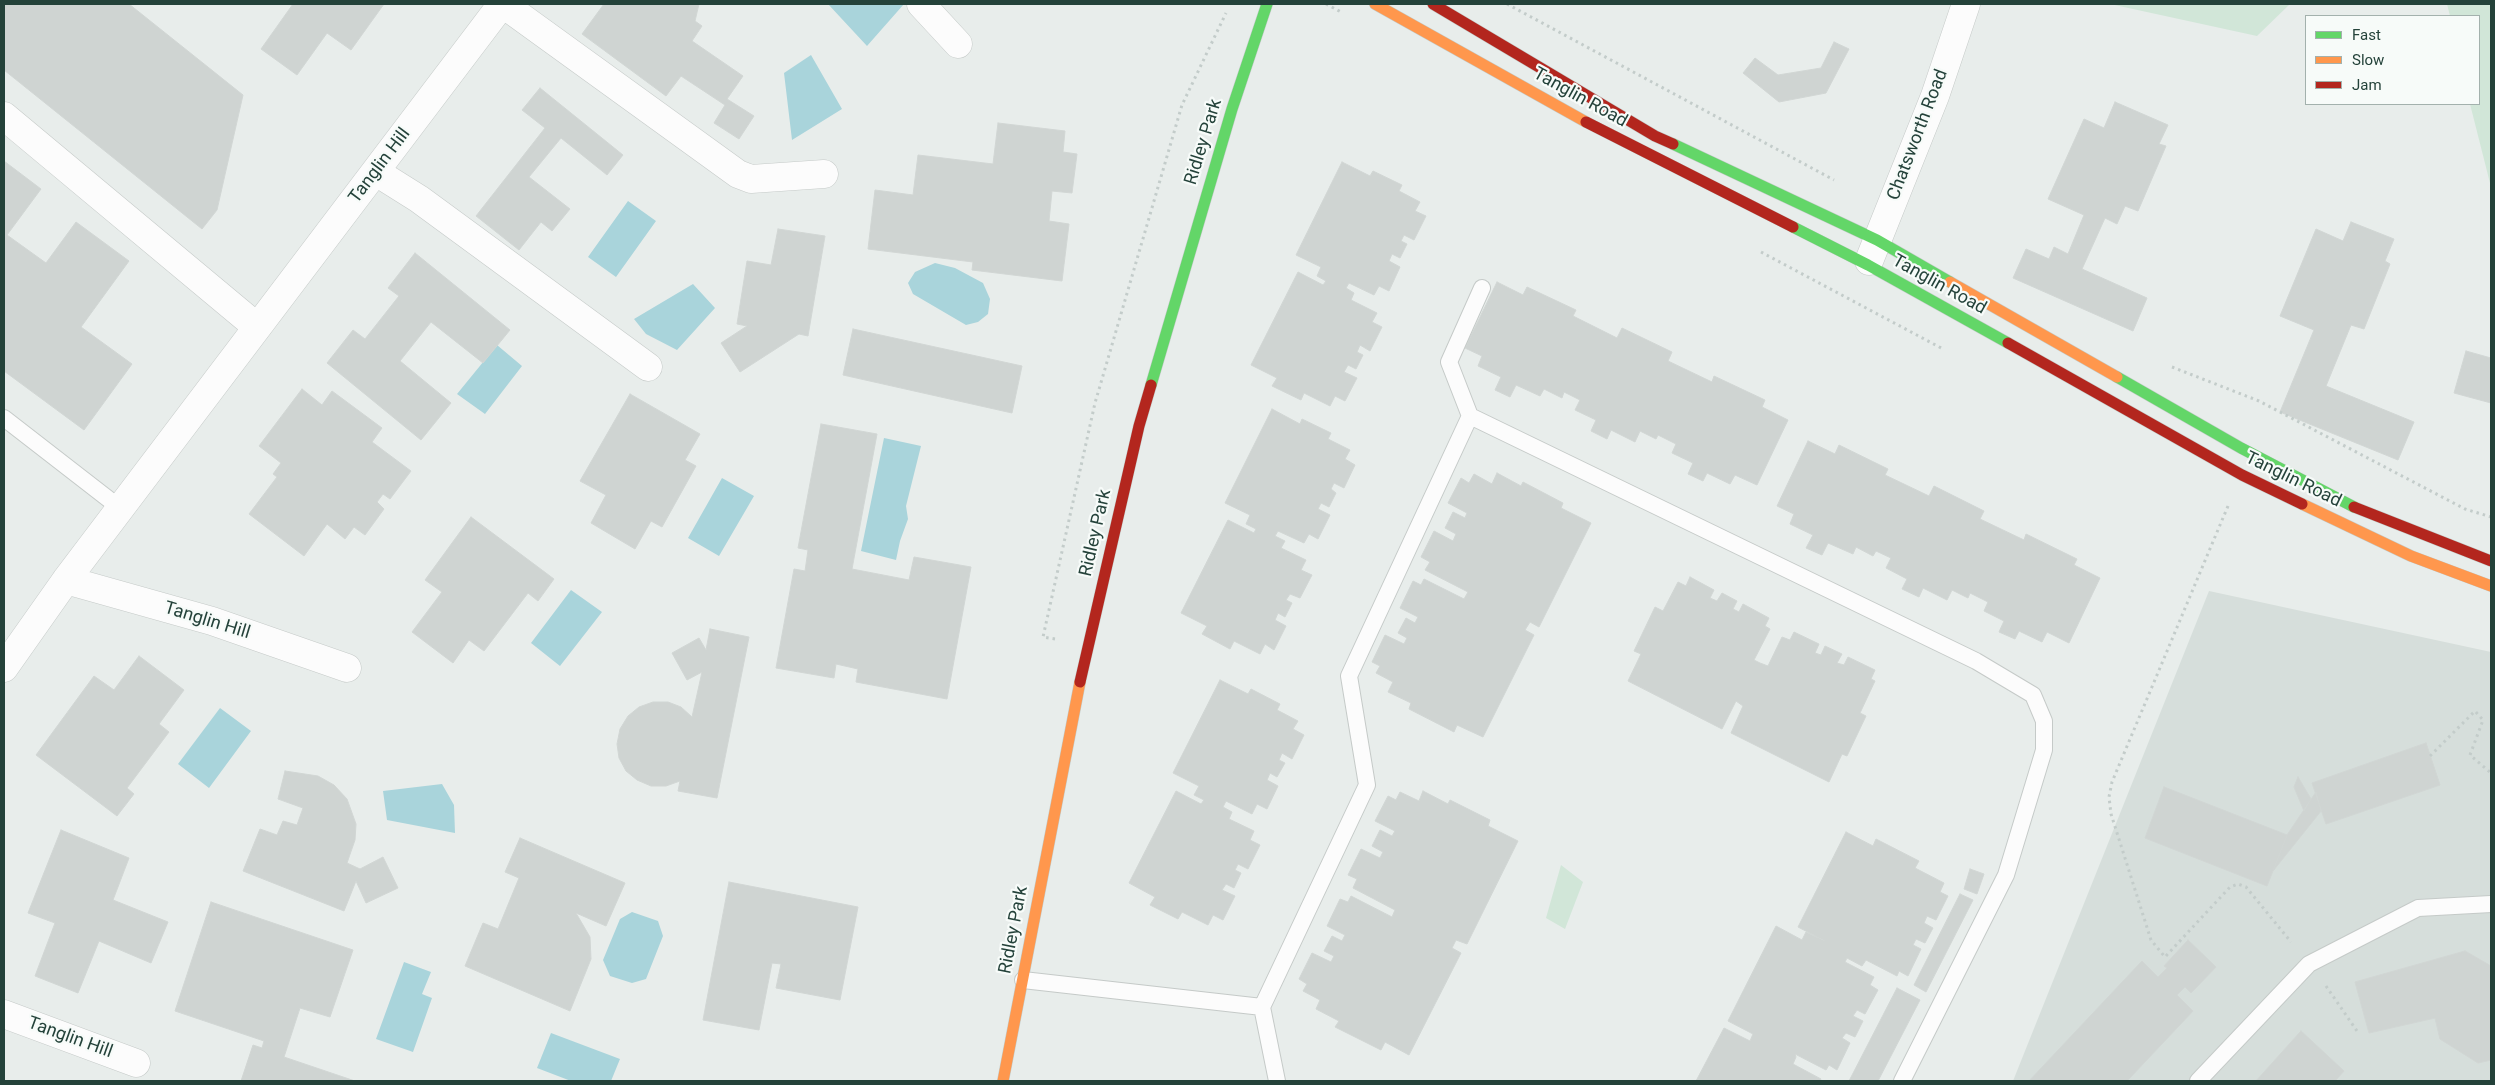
<!DOCTYPE html>
<style>
body{margin:0}
#map{position:relative;width:2495px;height:1085px;overflow:hidden;background:#e8edeb;font-family:Roboto,sans-serif}
canvas{display:block}
.frame{position:absolute;inset:0;border:5px solid #24423a;pointer-events:none}
.legend{position:absolute;left:2305px;top:15px;width:175px;height:90px;box-sizing:border-box;background:#f7fbf9;border:1px solid #a3b1ad;margin:0;padding:6px 9px;list-style:none;font-size:15px;color:#24423a}
.legend li{display:flex;align-items:center;gap:10px;height:25px}
.legend b{width:25px;border:1px solid #a3b1ad}
</style>
<div id="map">
<canvas width="2495" height="1085"></canvas>
<div class="frame"></div>
<ul class="legend">
<li><b style="height:6px;background:#63d668"></b>Fast</li>
<li><b style="height:6px;background:#ff974d"></b>Slow</li>
<li><b style="height:6px;background:#b3261e"></b>Jam</li>
</ul>
</div>
<script>
const ctx = document.querySelector('canvas').getContext('2d');
ctx.lineJoin = 'round';
function fillPath(path, color) { ctx.fillStyle = color; ctx.fill(path, 'evenodd'); }
const toPath = rows => new Path2D(rows.map(r => 'M' + r).join(''));
function stroke(path, color, width, dash) { ctx.strokeStyle = color; ctx.lineWidth = width; ctx.lineCap = dash ? 'butt' : 'round'; ctx.setLineDash(dash || []); ctx.stroke(path); }
function drawText(font, color, halo, rows, align = 'center') {
  ctx.font = font + ' Roboto,sans-serif'; ctx.lineWidth = 4.5; ctx.setLineDash([]); ctx.textBaseline = 'middle'; ctx.strokeStyle = halo; ctx.fillStyle = color; for (const [text, x, y, turn = 0] of rows) {
    ctx.save(); ctx.translate(x, y); ctx.rotate((+turn || 0) * Math.PI / 180); ctx.textAlign = isNaN(turn) ? turn : align; if (halo) ctx.strokeText(text, 0, 0); ctx.fillText(text, 0, 0); ctx.restore();
  }
}
fillPath(toPath([
 [2209,591,2491,652,2491,1081,2013,1081]
]), '#d6dedb');
fillPath(toPath([
 [2110,4,2290,4,2257,36],
 [2447,4,2491,4,2491,187,2470,104,2479,104,2479,16,2450,16],
 [1561,865,1583,882,1565,929,1546,918]
]), '#d1e6d8');
fillPath(toPath([
 [828,4,904,4,867,46],
 [811,55,842,109,792,140,784,73],
 [628,201,656,221,616,277,588,257],
 [935,263,955,268,983,283,990,299,988,314,978,322,966,325,913,294,908,283,915,272],
 [693,284,715,308,677,350,646,334,634,319],
 [497,345,522,366,485,414,457,394],
 [884,438,921,446,906,506,908,519,900,541,896,560,861,551],
 [722,478,754,496,719,556,688,538],
 [571,590,602,612,560,666,531,643],
 [220,708,251,731,209,788,178,764],
 [442,784,454,805,455,833,387,820,383,791],
 [632,912,658,921,663,936,646,979,632,983,610,976,603,960,620,919],
 [404,962,431,972,422,994,432,998,413,1052,376,1039],
 [551,1033,620,1059,611,1081,571,1081,537,1068]
]), '#a9d4db');
const building = toPath([
 [4,4,129,4,243,95,217,210,202,229,4,70,4,4],
 [293,4,384,4,351,50,327,33,297,75,261,49,293,4],
 [604,4,699,4,695,21,702,26,692,41,743,76,727,99,754,116,739,139,714,123,725,105,681,76,666,96,582,34,604,4],
 [1834,42,1849,49,1826,93,1779,102,1743,73,1755,58,1778,75,1821,68,1834,42],
 [540,88,623,155,607,175,561,138,529,177,570,209,552,231,541,222,519,250,476,216,545,128,522,110,540,88],
 [2115,102,2168,125,2159,144,2166,146,2138,211,2125,206,2117,224,2105,218,2082,269,2147,298,2133,331,2013,278,2026,249,2049,259,2054,247,2068,254,2084,215,2048,199,2084,119,2104,128,2115,102],
 [998,123,1065,131,1063,152,1077,154,1072,193,1052,191,1049,221,1069,224,1062,281,972,270,973,262,868,249,875,190,913,195,918,155,993,164,998,123],
 [4,161,41,189,7,235,46,263,76,222,129,261,81,327,132,364,84,430,4,371,4,161],
 [1342,162,1370,176,1373,171,1402,185,1399,191,1420,202,1415,211,1426,216,1414,240,1404,235,1401,241,1407,244,1400,258,1392,254,1389,261,1400,267,1389,291,1379,286,1374,295,1349,283,1346,288,1354,293,1351,300,1377,313,1372,322,1382,327,1370,351,1360,345,1357,352,1363,355,1356,369,1348,365,1344,372,1357,378,1345,401,1335,396,1330,406,1304,393,1301,400,1272,386,1277,378,1251,365,1298,272,1323,285,1326,281,1317,276,1321,267,1296,255,1342,162],
 [2351,222,2394,239,2385,261,2390,264,2364,329,2351,325,2326,386,2414,422,2398,460,2280,412,2314,330,2280,316,2316,229,2343,241,2351,222],
 [778,229,825,236,808,336,799,334,740,372,721,343,747,326,737,324,747,261,771,265,778,229],
 [415,253,510,330,483,363,431,322,400,361,451,403,421,440,327,363,353,330,365,339,399,296,388,288,415,253],
 [1497,282,1523,295,1527,287,1576,310,1573,316,1617,338,1622,328,1672,352,1668,361,1712,382,1714,376,1765,400,1762,407,1788,420,1757,485,1735,475,1730,484,1707,473,1703,481,1688,474,1693,463,1672,453,1676,444,1658,435,1656,439,1640,431,1635,442,1611,430,1607,439,1591,431,1596,420,1575,410,1580,400,1564,392,1562,398,1544,389,1540,396,1516,385,1510,397,1495,390,1501,377,1478,366,1482,356,1465,348,1497,282],
 [853,329,1022,366,1012,413,843,375,853,329],
 [2466,351,2491,358,2491,403,2454,393,2466,351],
 [302,389,322,405,332,391,382,428,372,442,411,471,390,499,383,494,377,502,384,509,365,535,354,527,345,539,327,524,304,556,249,514,277,477,273,474,281,463,259,446,302,389],
 [630,394,700,434,685,460,696,466,662,527,651,521,635,549,591,523,606,495,580,481,630,394],
 [1272,409,1300,424,1302,419,1331,433,1328,439,1350,450,1345,459,1355,465,1344,488,1334,483,1331,489,1336,493,1329,507,1321,503,1318,509,1330,515,1318,539,1309,534,1304,543,1278,531,1275,536,1285,541,1281,548,1306,560,1301,570,1312,575,1300,598,1290,594,1286,600,1292,603,1285,617,1278,613,1275,620,1286,626,1274,650,1265,644,1260,654,1234,641,1230,649,1202,634,1207,626,1181,613,1228,520,1254,533,1256,529,1246,524,1250,515,1225,503,1272,409],
 [821,424,877,434,852,569,909,580,914,557,971,567,947,699,856,682,858,669,836,664,834,678,776,668,794,569,805,571,808,550,798,548,821,424],
 [1808,441,1835,454,1839,445,1888,469,1885,475,1929,496,1934,486,1984,511,1980,519,2024,540,2026,534,2077,559,2074,565,2100,578,2069,643,2047,632,2042,642,2019,631,2015,639,1999,632,2004,621,1984,611,1988,602,1970,593,1968,598,1952,590,1947,600,1923,588,1919,597,1902,589,1907,579,1886,568,1891,558,1876,551,1873,556,1856,547,1853,554,1828,543,1822,555,1806,548,1813,535,1790,524,1794,514,1777,506,1808,441],
 [1497,473,1521,486,1523,482,1563,503,1561,508,1591,523,1539,627,1530,622,1525,630,1534,635,1483,737,1457,725,1454,732,1409,709,1411,703,1388,692,1393,682,1376,673,1380,666,1372,662,1385,635,1404,644,1407,638,1398,633,1406,618,1415,623,1418,617,1400,608,1413,581,1421,585,1424,579,1464,599,1468,592,1425,570,1430,562,1421,557,1434,531,1453,541,1456,534,1445,528,1453,512,1465,518,1467,513,1448,503,1461,478,1469,483,1474,474,1492,484,1497,473],
 [471,517,554,579,538,601,528,593,484,651,469,640,453,663,412,632,442,592,425,580,471,517],
 [1690,577,1714,590,1710,598,1717,601,1722,593,1737,601,1733,609,1739,612,1743,604,1769,618,1765,626,1770,629,1754,660,1760,663,1768,666,1782,637,1790,640,1794,632,1819,644,1815,653,1821,655,1825,646,1842,654,1837,663,1844,665,1848,657,1875,670,1871,679,1875,681,1860,713,1866,716,1847,756,1842,754,1829,782,1731,733,1743,706,1736,701,1722,729,1628,681,1641,654,1634,651,1655,607,1663,611,1678,582,1686,586,1690,577],
 [710,629,749,637,717,798,678,791,680,781,666,786,651,786,637,780,626,771,619,758,617,744,620,729,628,716,639,707,653,702,668,702,681,707,692,717,702,672,687,680,672,653,699,638,706,650,710,629],
 [139,656,184,690,159,724,169,732,127,788,134,794,117,816,36,755,94,676,114,690,139,656],
 [1220,680,1248,694,1251,689,1280,704,1277,710,1298,721,1293,729,1304,735,1292,759,1282,753,1279,760,1285,763,1277,777,1270,773,1267,780,1278,786,1267,809,1257,804,1252,814,1226,801,1223,807,1232,812,1229,819,1254,831,1250,840,1260,845,1248,869,1238,864,1235,870,1241,873,1234,888,1226,884,1222,890,1235,896,1223,920,1213,915,1208,925,1182,912,1178,919,1150,905,1155,897,1129,883,1176,791,1201,804,1204,800,1194,795,1199,786,1173,773,1220,680],
 [2426,743,2440,785,2326,824,2312,783,2426,743],
 [285,771,318,776,334,785,347,799,356,824,355,840,347,863,360,869,383,857,398,888,366,903,356,881,344,911,243,871,260,829,277,835,283,821,297,825,303,808,278,799,285,771],
 [2298,777,2311,799,2304,811,2294,787,2298,777],
 [2164,787,2287,835,2267,886,2145,838,2164,787],
 [1423,791,1448,804,1450,800,1490,820,1488,826,1518,841,1467,944,1456,940,1452,948,1461,953,1409,1055,1385,1042,1381,1050,1335,1027,1339,1021,1316,1009,1320,1000,1303,991,1307,984,1299,979,1312,953,1331,962,1334,956,1324,951,1332,936,1342,941,1345,935,1327,926,1340,899,1348,902,1351,896,1392,917,1395,910,1353,888,1357,879,1348,875,1361,849,1380,858,1383,852,1372,846,1380,830,1392,836,1395,831,1375,821,1388,796,1396,800,1400,792,1419,801,1423,791],
 [2316,792,2321,811,2273,871,2287,835,2316,792],
 [61,830,129,858,113,900,168,922,151,963,99,941,78,993,35,976,55,923,28,913,61,830],
 [1846,832,1873,846,1876,839,1919,861,1915,868,1944,883,1940,892,1948,896,1936,920,1927,916,1924,923,1933,928,1925,943,1916,939,1913,945,1921,949,1908,976,1899,971,1897,976,1866,960,1862,966,1847,958,1845,962,1874,977,1870,985,1878,990,1865,1014,1857,1010,1853,1016,1863,1021,1855,1037,1846,1033,1842,1038,1850,1043,1837,1070,1829,1065,1826,1070,1795,1054,1796,1057,1793,1064,1821,1079,1820,1081,1696,1081,1724,1028,1750,1041,1753,1034,1728,1021,1776,926,1802,940,1806,932,1825,941,1798,927,1846,832],
 [520,838,625,883,606,926,576,913,590,937,591,959,570,1011,465,966,483,923,498,929,519,878,505,872,520,838],
 [1970,869,1984,874,1977,894,1964,889,1970,869],
 [729,882,858,907,840,1000,776,988,781,964,772,963,759,1030,703,1020,729,882],
 [1960,894,1973,900,1926,992,1914,985,1960,894],
 [211,902,353,950,330,1017,300,1008,284,1057,355,1081,241,1081,253,1045,262,1048,264,1041,175,1011,211,902],
 [2188,940,2216,967,2191,993,2185,987,2177,995,2193,1011,2127,1081,2029,1081,2142,961,2158,977,2167,968,2164,966,2188,940],
 [2465,951,2491,966,2491,1060,2478,1063,2440,1039,2435,1018,2369,1033,2355,982,2465,951],
 [1897,988,1920,1000,1878,1081,1849,1081,1897,988],
 [2301,1031,2344,1071,2335,1081,2256,1081,2301,1031]
]);
fillPath(building, '#cfd4d2');
stroke(building, '#d1d6d4', 1);
const lane = toPath([
 [1482,288,1449,362,1470,416,1976,661,2033,695,2044,721,2044,750,2006,875,1902,1081],
 [4,418,120,508],
 [1023,980,1262,1007],
 [1277,1081,1262,1007,1367,785,1349,676,1470,416],
 [2198,1081,2309,964,2418,908,2491,904]
]);
const street = toPath([
 [503,4,738,174,751,179,824,174],
 [921,4,958,44],
 [4,116,257,327],
 [376,172,419,199,648,367],
 [1869,261,1935,96,1966,4],
 [66,580,212,621,347,668],
 [4,668,66,580,502,4],
 [4,1014,136,1063]
]);
const fast = toPath([
 [1673,144,1877,240,1950,282],
 [1793,227,1868,265,2008,343],
 [2117,377,2241,448,2354,507],
 [1151,385,1232,109,1267,4]
]);
const slow = toPath([
 [1375,4,1586,122],
 [1950,282,2117,377],
 [2302,504,2411,556,2491,586],
 [1003,1081,1080,682]
]);
const jam = toPath([
 [1433,4,1655,136,1673,144],
 [1586,122,1793,227],
 [2008,343,2242,475,2302,504],
 [2354,507,2491,561],
 [1080,682,1139,426,1151,385]
]);
stroke(lane, '#c5cac8', 18);
stroke(street, '#c5cac8', 29);
stroke(fast, '#c3cbc8', 12);
stroke(slow, '#c3cbc8', 12);
stroke(jam, '#c3cbc8', 12);
stroke(toPath([
 [1326,4,1343,13],
 [1507,4,1834,180],
 [1761,252,1943,349],
 [2172,367,2259,401,2465,509,2491,517],
 [2228,506,2112,782,2109,797,2111,814,2151,940,2165,957,2230,887,2238,884,2246,887,2291,942],
 [1055,639,1043,637,1095,403,1182,105,1226,13],
 [2430,756,2475,711,2483,720,2470,755,2491,773],
 [2326,986,2357,1031]
]), '#c3ccca', 3, [2.5, 4]);
stroke(lane, '#fcfcfc', 16);
stroke(street, '#fcfcfc', 28);
stroke(fast, '#63d668', 11);
stroke(slow, '#ff974d', 11);
stroke(jam, '#b3261e', 11);
drawText('18px', '#24423a', '#f7fbf9', [
 ["Tanglin Road",1580,98,29],
 ["Chatsworth Road",1918,135,-69],
 ["Ridley Park",1204,142,-73],
 ["Tanglin Hill",380,166,-53],
 ["Tanglin Road",1939,285,29],
 ["Tanglin Road",2293,480,26],
 ["Ridley Park",1096,533,-77],
 ["Tanglin Hill",207,621,17],
 ["Ridley Park",1014,930,-79],
 ["Tanglin Hill",70,1038,20]
]);
</script>
